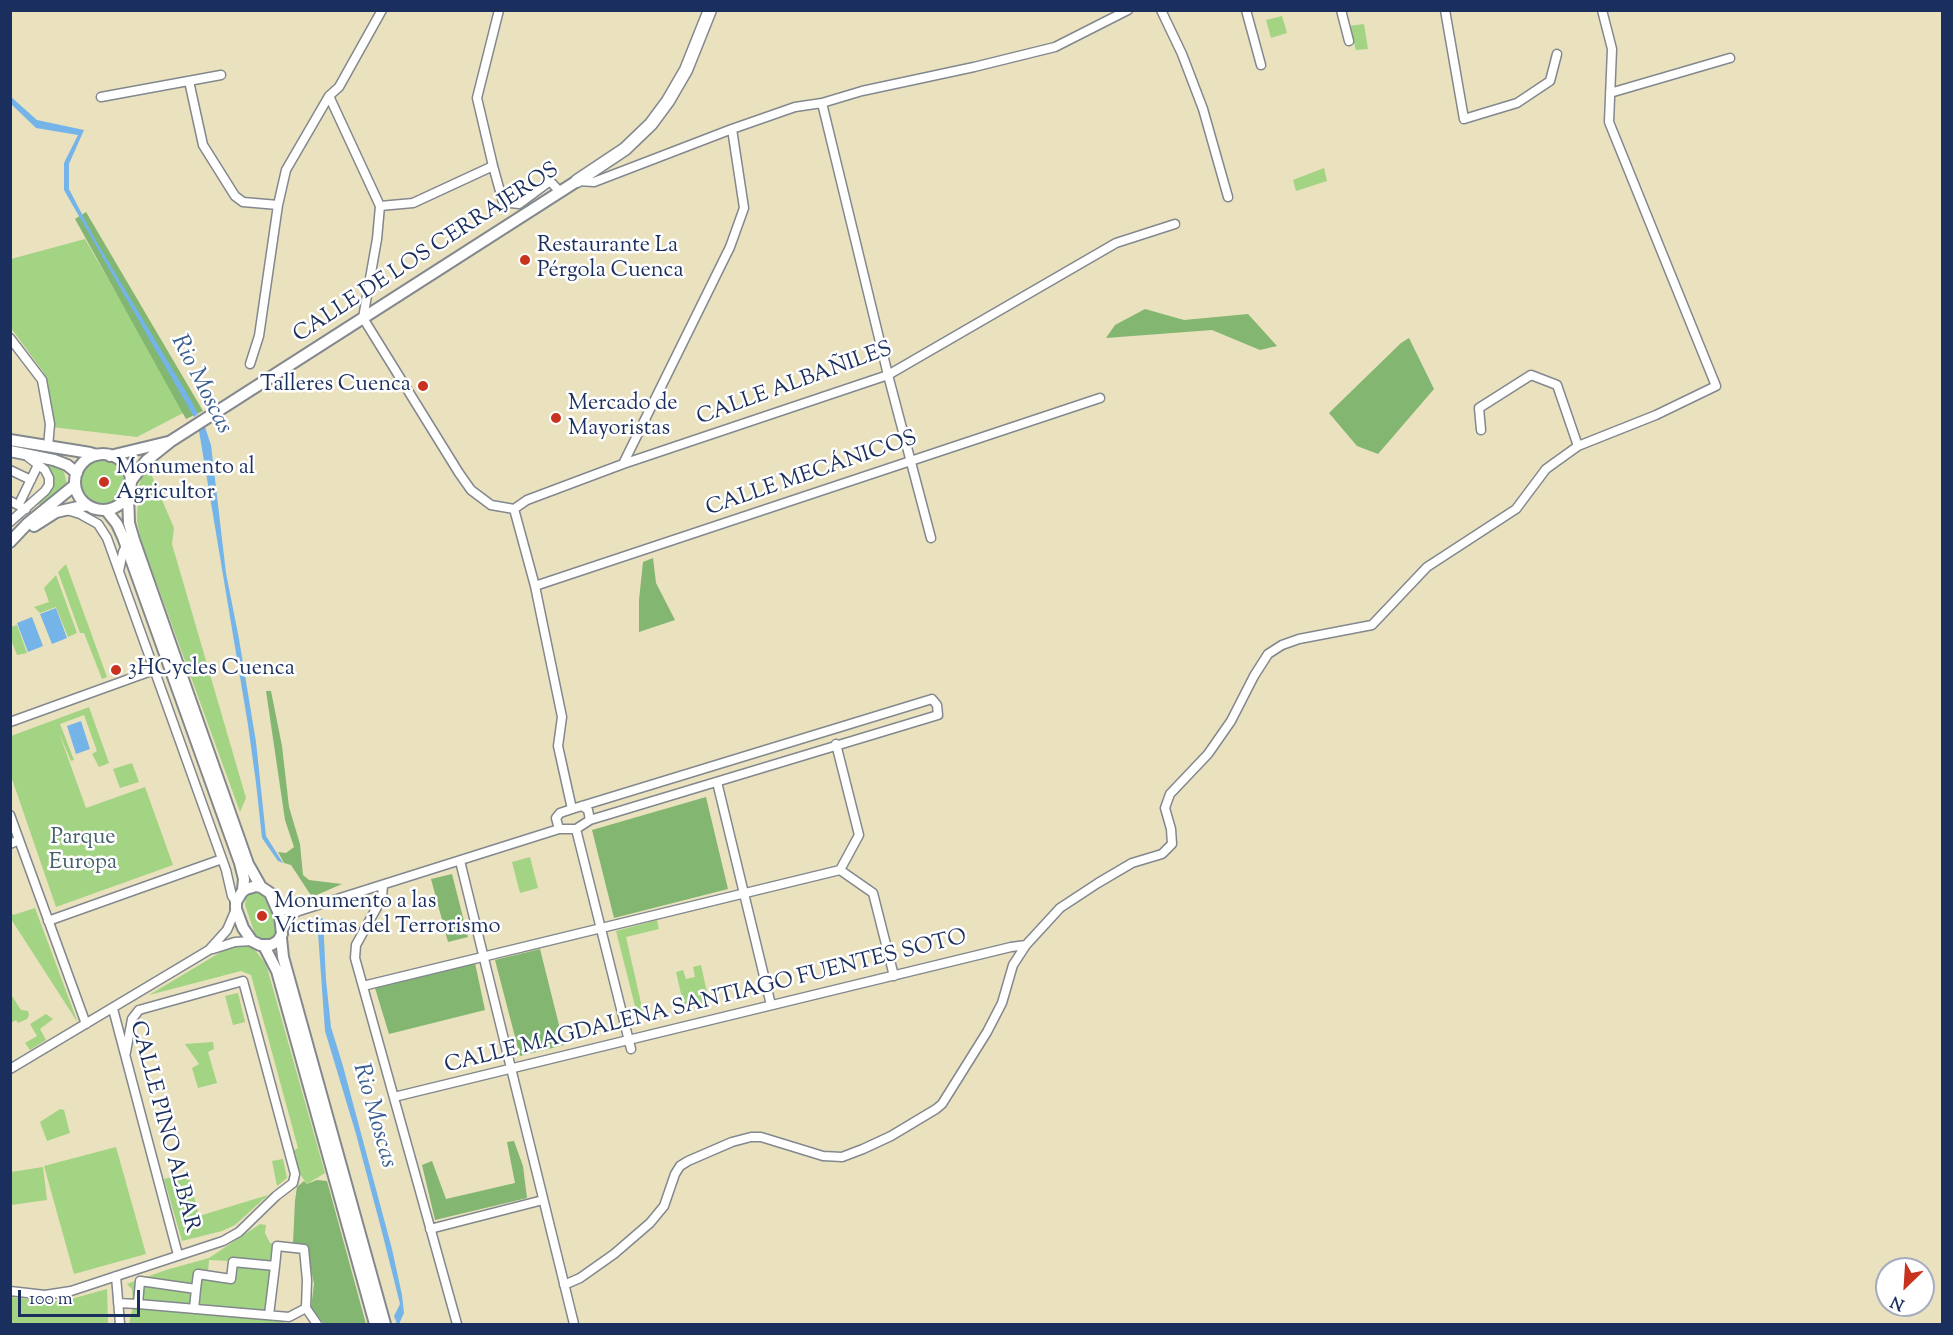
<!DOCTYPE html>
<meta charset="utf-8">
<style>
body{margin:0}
#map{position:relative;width:1953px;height:1335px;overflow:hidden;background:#eae1be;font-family:"Sorts Mill Goudy",serif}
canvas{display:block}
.frame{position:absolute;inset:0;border:12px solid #1b2f5e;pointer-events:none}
.north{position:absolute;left:1875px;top:1257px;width:60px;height:60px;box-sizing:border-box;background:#fff;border:2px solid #a4acbf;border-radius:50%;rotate:205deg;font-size:16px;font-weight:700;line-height:24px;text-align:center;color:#1b2f5e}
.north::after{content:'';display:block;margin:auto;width:21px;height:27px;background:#c8321e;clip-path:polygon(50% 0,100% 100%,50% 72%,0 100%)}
.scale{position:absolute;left:18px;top:1290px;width:122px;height:27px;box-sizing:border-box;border:3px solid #1b2f5e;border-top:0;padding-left:8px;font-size:18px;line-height:21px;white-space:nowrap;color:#1b2f5e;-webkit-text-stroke:4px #fff;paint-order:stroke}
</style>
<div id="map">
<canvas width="1953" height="1335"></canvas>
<div class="frame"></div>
<div class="north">N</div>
<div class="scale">100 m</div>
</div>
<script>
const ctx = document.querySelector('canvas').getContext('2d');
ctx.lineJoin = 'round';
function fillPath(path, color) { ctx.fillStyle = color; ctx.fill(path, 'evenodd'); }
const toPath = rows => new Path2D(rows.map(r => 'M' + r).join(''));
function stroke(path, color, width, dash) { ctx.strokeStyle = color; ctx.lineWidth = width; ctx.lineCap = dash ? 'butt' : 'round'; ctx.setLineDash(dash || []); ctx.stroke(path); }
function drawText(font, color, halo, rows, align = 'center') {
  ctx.font = font + ' "Sorts Mill Goudy",serif'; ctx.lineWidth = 5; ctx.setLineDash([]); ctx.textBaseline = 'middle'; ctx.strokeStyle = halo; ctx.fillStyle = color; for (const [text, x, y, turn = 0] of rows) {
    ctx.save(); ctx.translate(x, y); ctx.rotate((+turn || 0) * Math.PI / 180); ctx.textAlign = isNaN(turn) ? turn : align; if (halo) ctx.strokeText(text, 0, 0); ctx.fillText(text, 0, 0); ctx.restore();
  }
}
fillPath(toPath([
 [1282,16,1287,33,1271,38,1266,20],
 [1364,24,1368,49,1356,50,1349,26],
 [1324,168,1327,181,1296,191,1293,180],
 [85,239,185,412,137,437,52,427,44,373,11,328,11,259],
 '80 482a22 22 0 1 1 44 0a22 22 0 1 1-44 0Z',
 [42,464,51,464,58,467,64,472,67,484,64,489,45,504,34,505,50,490],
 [148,467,174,528,172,544,246,798,240,812,141,540,137,521,138,488,144,470],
 [66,564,107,677,102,679,84,633,80,633,58,572],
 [56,575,77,633,68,637,56,607,40,613,34,607,49,602,44,588],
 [17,625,27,653,17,655,10,637,11,627],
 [89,707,109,763,99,767,92,754,97,751,84,715,60,724,74,760,71,761,59,733,86,808,145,787,173,865,56,907,11,776,11,736],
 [132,763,139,782,120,788,113,769],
 [530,857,538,888,520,893,512,862],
 [257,891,265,893,272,903,278,931,272,938,268,939,259,938,255,934,245,905,246,897],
 [10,908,13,915,35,908,78,1023,11,919],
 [657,920,659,929,626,937,644,1016,638,1018,616,931],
 [244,945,254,949,266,964,325,1173,307,1184,300,1174,293,1151,298,1148,251,975,241,971,149,995,226,949],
 [701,965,709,1001,684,1007,676,972,683,970,686,979,695,977,693,967],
 [238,993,245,1022,233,1025,225,996],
 [12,996,21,1010,28,1011,29,1015,27,1019,18,1023,16,1020,11,1023,11,997],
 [46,1014,53,1019,40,1029,46,1040,30,1050,25,1043,37,1036,30,1024],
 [213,1042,214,1049,208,1052,217,1083,198,1088,192,1068,199,1064,185,1044],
 [60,1109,64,1110,70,1133,47,1141,40,1122],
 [116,1147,146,1254,74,1274,44,1166],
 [283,1159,287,1178,277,1186,272,1161],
 [43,1167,47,1200,11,1205,11,1172],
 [188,1173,199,1216,268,1195,235,1225,222,1231,182,1241,164,1179],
 [260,1224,266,1225,265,1233,270,1243,275,1244,273,1261,267,1260,266,1263,275,1266,269,1310,287,1320,282,1324,129,1324,133,1306,132,1289,127,1284,166,1270,209,1258],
 [209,1260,230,1261,231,1277,208,1273],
 [107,1289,108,1324,11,1324,11,1297,52,1302,71,1299]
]), '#a3d483');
fillPath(toPath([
 [86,212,203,411,186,419,75,219],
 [1145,309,1184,320,1248,314,1277,346,1260,350,1212,330,1106,338,1115,325],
 [1409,338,1434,389,1378,454,1357,446,1329,413,1401,343],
 [653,558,656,583,675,620,639,632,639,600,643,562],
 [266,691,271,691,282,746,289,807,300,844,303,875,309,880,342,884,312,897,291,865,284,863,278,852,286,853,294,847,285,820],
 [706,797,728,889,614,918,592,830],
 [452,874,468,937,448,942,431,879],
 [540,949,564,1045,520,1056,495,960],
 [475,963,485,1010,389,1034,375,988],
 [514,1141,523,1166,527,1198,435,1220,422,1165,432,1161,446,1199,515,1183,507,1142],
 [317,1180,327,1181,366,1324,324,1324,311,1308,314,1284,306,1245,293,1243,295,1201,297,1187,304,1181,307,1184]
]), '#82b671');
fillPath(toPath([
 [10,96,37,120,84,130,69,164,69,189,95,239,192,402,198,414,194,417,64,190,64,163,78,135,36,128,11,104],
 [205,427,211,445,226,573,239,639,256,742,266,836,283,863,278,861,262,838,256,783,248,725,199,431],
 [56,608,67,638,52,644,40,614],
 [32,617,43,646,28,652,17,623],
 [81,721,90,749,76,754,67,726],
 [323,918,326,980,331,1027,343,1066,392,1249,402,1295,404,1313,399,1324,397,1324,394,1316,400,1304,382,1232,356,1134,325,1031,318,933,313,921]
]), '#75b4e9');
const minor = toPath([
 [382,10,339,87,329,96,380,206,377,239,363,318,459,473,471,490,491,505,514,509,535,586,562,717,558,746,572,809],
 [499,10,477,98,493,166,503,202,519,204,550,181,560,192],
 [1161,10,1182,54,1203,109,1228,197],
 [1246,10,1261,65],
 [1341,10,1349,41],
 [1445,10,1464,119,1517,103,1550,81,1557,54],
 [189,81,203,145,235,196,243,202,278,205],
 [1610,93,1730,58],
 [101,97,221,75],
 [822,103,888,375,931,538],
 [578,181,594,182,732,129,795,107,822,103,862,91,974,67,1055,47,1128,10],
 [380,206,413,203,493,166],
 [10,338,42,380,50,424,48,447],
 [250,364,259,336,278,205,286,170,329,96],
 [1481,430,1479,408,1531,375,1557,385,1578,446],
 [623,464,730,247,744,208,732,129],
 [10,470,31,480],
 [21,500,37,467],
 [10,501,26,509],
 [514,509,527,500,623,464,888,375,1116,243,1175,224],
 [67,510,80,514,98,524,107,538,226,870,232,896,236,902],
 [10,522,45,491,49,485,49,478,45,470,28,457],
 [119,571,123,552,126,546],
 [535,586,1100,398],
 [10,722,154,670],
 [836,744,859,835,840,870,873,893,894,976],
 [717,782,771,1005],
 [582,806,588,810,590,820,576,829,559,829,556,818,560,813,572,809,932,699,937,705,938,715,590,820],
 [10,815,86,1024],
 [576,829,631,1049],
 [10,844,19,840],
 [460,861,574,1324],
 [383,885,382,898,356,945,355,958,457,1324],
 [275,904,285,910,299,911,559,829],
 [48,921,222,859],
 [283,930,289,918,298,911],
 [213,949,235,942,252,941],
 [363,986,840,870],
 [113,1009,178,1255],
 [126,1052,132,1019,139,1010],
 [10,1069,209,950,227,930,236,909],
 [394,1097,1011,947,1026,945],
 [430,1229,543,1200],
 [116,1276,120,1324],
 [564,1285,580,1278,614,1254,650,1223,664,1206,675,1174,680,1166,688,1161,732,1142,751,1137,761,1137,823,1156,842,1157,863,1149,891,1136,936,1109,942,1104,987,1032,1002,1003,1013,965,1026,945,1060,908,1098,883,1132,863,1162,854,1172,844,1171,829,1165,808,1170,794,1208,754,1231,721,1254,676,1268,654,1282,645,1299,639,1372,625,1427,567,1516,509,1546,469,1578,446,1656,415,1716,386,1609,122,1612,49,1602,10],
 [10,1291,45,1295,71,1291,223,1241,239,1232,276,1196,293,1183,295,1174,243,981,139,1010],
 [118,1303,138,1304,140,1281,196,1289,198,1274,231,1279,233,1262,275,1266,277,1246,304,1249,307,1280,306,1308,317,1324],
 [138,1304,289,1317,306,1308],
 [194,1309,196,1289],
 [269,1315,275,1266]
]);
const major = toPath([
 [10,440,90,453,97,455],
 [10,451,54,460,67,465,77,473],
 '75 482a28 28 0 1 1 56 0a28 28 0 1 1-56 0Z',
 [110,456,168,442],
 [131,481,146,461,171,441,577,181],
 [128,495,129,523,134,540,248,864,261,887],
 [106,510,117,524,123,537,240,863,244,879,243,890],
 [34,526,56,512,87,505],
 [10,542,27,524,75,485],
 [256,886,261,887,270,893,280,916,282,934,278,941,271,945,260,945,252,941,243,928,236,909,236,902,242,892,246,889,256,886],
 [281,938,283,957,385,1324],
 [264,946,277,971,375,1324]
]);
const highway = toPath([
 [577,181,625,149,651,124,668,101,686,70,710,10]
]);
stroke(minor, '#82888e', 11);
stroke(major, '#82888e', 14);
stroke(highway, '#82888e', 15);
stroke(minor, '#fff', 8);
stroke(major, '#fff', 10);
stroke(highway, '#fff', 12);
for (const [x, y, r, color] of [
 [525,260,6,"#c8321e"],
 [423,386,6,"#c8321e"],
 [556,418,6,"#c8321e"],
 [104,482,6,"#c8321e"],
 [116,670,6,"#c8321e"],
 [262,916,6,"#c8321e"]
]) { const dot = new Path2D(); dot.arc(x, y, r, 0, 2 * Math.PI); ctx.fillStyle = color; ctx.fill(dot); stroke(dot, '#fff', 2); }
drawText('22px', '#1b2f5e', '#fff', [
 ["Restaurante La",537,247],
 ["Pérgola Cuenca",537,272],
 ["Talleres Cuenca",411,386,"right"],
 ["Mercado de",568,405],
 ["Mayoristas",568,430],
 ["Monumento al",116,469],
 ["Agricultor",116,494],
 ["3HCycles Cuenca",128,670],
 ["Monumento a las",274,903],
 ["Víctimas del Terrorismo",274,928]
], 'left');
drawText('22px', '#1b2f5e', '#fff', [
 ["CALLE DE LOS CERRAJEROS",427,254,-33],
 ["CALLE ALBAÑILES",795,385,-20],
 ["CALLE MECÁNICOS",812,475,-19],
 ["CALLE MAGDALENA SANTIAGO FUENTES SOTO",706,1003,-14],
 ["CALLE PINO ALBAR",163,1127,75]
]);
drawText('22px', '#446169', '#fff', [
 ["Parque",83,839],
 ["Europa",83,864]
]);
drawText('italic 24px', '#3a5e8f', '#fff', [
 ["Rio Moscas",200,385,63],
 ["Rio Moscas",373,1116,74]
]);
</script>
